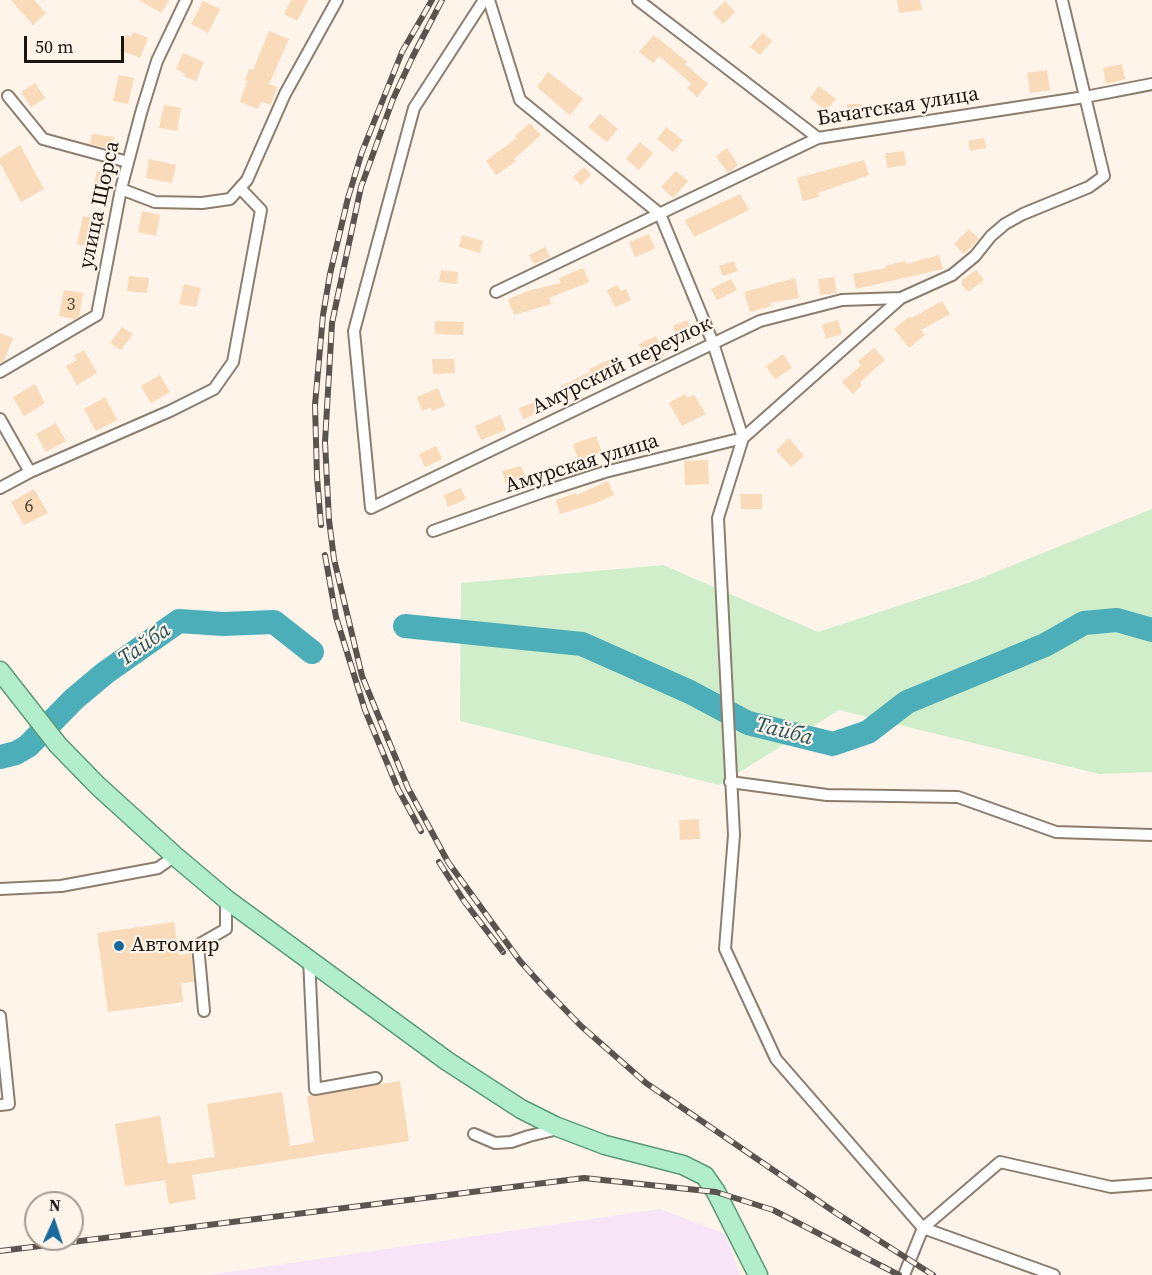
<!DOCTYPE html>
<meta charset="utf-8">
<style>
body{margin:0}
#map{position:relative;width:1152px;height:1275px;overflow:hidden;background:#fef4ea;font-family:"Source Serif 4",serif}
canvas{display:block}
.north{position:absolute;left:24px;top:1191px;width:60px;height:60px;box-sizing:border-box;background:#fef4ea;border:2px solid #a39b93;border-radius:50%;rotate:3deg;font-size:16px;font-weight:700;line-height:24px;text-align:center;color:#1b1510}
.north::after{content:'';display:block;margin:auto;width:21px;height:27px;background:#196a9c;clip-path:polygon(50% 0,100% 100%,50% 72%,0 100%)}
.scale{position:absolute;left:24px;top:36px;width:100px;height:27px;box-sizing:border-box;border:3px solid #1b1510;border-top:0;padding-left:8px;font-size:18px;line-height:21px;white-space:nowrap;color:#1b1510;-webkit-text-stroke:4px #fef4ea;paint-order:stroke}
</style>
<div id="map">
<canvas width="1152" height="1275"></canvas>
<div class="north">N</div>
<div class="scale">50 m</div>
</div>
<script>
const ctx = document.querySelector('canvas').getContext('2d');
ctx.lineJoin = 'round';
function fillPath(path, color) { ctx.fillStyle = color; ctx.fill(path, 'evenodd'); }
const toPath = rows => new Path2D(rows.map(r => 'M' + r).join(''));
function stroke(path, color, width, dash) { ctx.strokeStyle = color; ctx.lineWidth = width; ctx.lineCap = dash ? 'butt' : 'round'; ctx.setLineDash(dash || []); ctx.stroke(path); }
function drawText(font, color, halo, rows, align = 'center') {
  ctx.font = font + ' "Source Serif 4",serif'; ctx.lineWidth = 4.5; ctx.setLineDash([]); ctx.textBaseline = 'middle'; ctx.strokeStyle = halo; ctx.fillStyle = color; for (const [text, x, y, turn = 0] of rows) {
    ctx.save(); ctx.translate(x, y); ctx.rotate((+turn || 0) * Math.PI / 180); ctx.textAlign = isNaN(turn) ? turn : align; if (halo) ctx.strokeText(text, 0, 0); ctx.fillText(text, 0, 0); ctx.restore();
  }
}
fillPath(toPath([
 [660,1209,725,1234,740,1275,209,1275]
]), '#f7e5f7');
fillPath(toPath([
 [1152,509,1152,772,1099,774,839,710,719,785,460,721,461,583,663,565,818,632,971,582]
]), '#cfeec9');
stroke(toPath([
 [405,626,582,644,690,692,748,723,833,744,868,732,907,702,1045,645,1084,623,1117,620,1152,630],
 [0,757,16,753,28,746,74,699,105,673,179,621,223,624,274,622,312,652]
]), '#4baeb9', 24);
fillPath(toPath([
 [11,0,34,0,46,13,33,25],
 [139,0,169,0,161,13],
 [291,0,308,0,297,21,284,14],
 [897,0,920,0,922,10,899,13],
 [203,1,220,9,208,33,191,24],
 [725,1,735,12,723,24,713,13],
 [269,31,289,39,269,84,277,87,271,105,261,102,258,109,240,102,247,81,245,80,249,69,253,70],
 [133,32,148,38,140,58,120,50,126,35,131,37],
 [762,33,772,41,760,55,750,47],
 [654,35,687,62,685,64,708,84,697,97,687,88,692,84,659,56,653,63,639,52],
 [183,53,204,62,196,81,184,76,185,74,176,69],
 [1122,64,1125,79,1106,84,1103,68],
 [1047,70,1050,90,1030,93,1027,73],
 [548,72,583,99,570,115,537,87],
 [119,75,134,78,128,104,113,101],
 [35,83,45,98,31,107,21,92],
 [819,86,836,99,826,111,810,98],
 [847,104,861,104,862,119,848,120],
 [164,105,181,108,177,131,159,128],
 [600,114,618,129,607,142,588,127],
 [530,123,541,135,514,159,516,161,496,175,486,161,517,138,515,136],
 [666,127,683,140,673,152,657,139],
 [92,134,114,137,112,149,90,144],
 [984,138,986,148,970,151,968,141],
 [640,142,653,153,639,170,626,159],
 [20,145,44,189,21,202,0,163,0,158],
 [727,148,738,165,728,173,716,156],
 [904,151,906,165,887,168,885,153],
 [149,159,176,165,172,183,146,178],
 [864,160,869,175,818,193,819,197,803,201,797,178],
 [584,167,591,175,581,185,573,177],
 [97,171,114,175,110,193,93,188],
 [676,171,688,181,673,198,661,187],
 [740,194,749,210,694,237,685,220],
 [142,211,160,215,156,236,138,232],
 [83,216,102,220,96,248,77,244],
 [969,229,979,239,964,254,954,244],
 [649,234,655,249,635,257,629,242],
 [462,235,483,241,480,253,459,247],
 [545,247,550,257,534,264,529,255],
 [939,255,943,269,856,289,853,274,886,268,885,266,905,261,906,264],
 [734,261,738,271,723,276,719,266],
 [583,268,589,282,549,298,551,304,514,315,508,299,531,290,561,283,559,278],
 [441,270,458,272,457,284,439,282],
 [976,270,984,280,968,292,962,285,962,280],
 [129,276,149,278,147,293,127,291],
 [834,277,837,293,820,295,818,279],
 [795,278,799,298,770,303,771,306,750,312,744,292],
 [731,279,737,290,717,300,711,289],
 [184,284,201,288,196,307,179,304],
 [617,285,621,291,626,289,631,300,615,307,607,290],
 [64,290,83,293,79,317,75,319,59,316],
 [942,301,950,314,921,330,925,335,909,348,894,329,910,316,912,318],
 [687,320,694,337,680,343,673,326],
 [838,320,842,334,826,339,822,325],
 [435,321,464,322,463,335,435,334],
 [122,327,133,334,121,350,110,343],
 [0,333,13,338,4,361,0,363],
 [656,336,665,355,648,363,639,344],
 [874,348,885,360,860,382,862,385,853,394,842,382,861,365,858,361],
 [84,350,97,373,77,385,66,366,77,360,74,356],
 [783,354,792,368,775,379,766,366],
 [613,358,621,374,567,399,561,386,591,372,589,369],
 [432,359,454,359,455,373,433,374],
 [160,375,170,392,151,403,141,386],
 [35,384,45,403,24,416,13,397],
 [438,388,445,406,432,411,431,407,422,411,417,397],
 [685,394,687,398,694,395,706,414,682,426,669,403],
 [105,397,117,420,96,431,84,409],
 [535,402,540,413,523,419,519,408],
 [500,415,506,430,481,440,475,426],
 [56,423,66,441,46,452,36,434],
 [596,436,602,452,578,460,573,444],
 [789,438,804,456,791,467,776,450],
 [436,446,442,459,425,467,419,454],
 [708,460,709,484,685,485,684,461],
 [521,466,526,479,506,484,502,471],
 [608,481,614,495,596,503,560,514,556,500,576,493,577,495],
 [461,488,466,499,448,507,444,495],
 [34,489,48,513,24,525,11,502],
 [740,494,762,494,762,509,741,509],
 [699,819,700,839,680,840,679,820],
 [174,922,179,955,191,953,194,982,181,983,183,1002,108,1012,97,933],
 [400,1081,409,1141,192,1175,196,1199,169,1204,165,1180,125,1186,115,1124,160,1116,168,1164,215,1157,207,1104,282,1092,290,1146,314,1142,307,1096]
]), '#f9dab9');
const minor = toPath([
 [484,0,414,108,354,331,371,508,760,321,842,300,901,298],
 [489,0,520,100,660,214,713,343,743,438],
 [638,0,818,138],
 [1062,0,1104,176,1089,187,1023,214,1005,224,991,236,975,256,952,275,901,298,743,438,718,518,734,835,725,949,776,1059,923,1228,1000,1162,1111,1187,1152,1184],
 [8,96,43,139,128,162],
 [121,189,155,202,202,203,230,199,247,180,285,94,337,0],
 [496,292,818,138,1085,97,1152,84],
 [0,372,97,315,121,189,141,113,157,61,186,0],
 [0,419,30,472],
 [0,488,30,472,170,411,214,389,233,362,261,210,240,188],
 [433,531,546,491,605,472,743,438],
 [730,782,827,795,958,797,1056,832,1152,835],
 [0,889,61,886,158,868,175,856],
 [309,958,315,1089,376,1078],
 [204,1011,198,945,226,929,226,899],
 [0,1016,9,1104,0,1105],
 [474,1134,495,1143,511,1142,529,1136,558,1129],
 [904,1275,923,1228,1054,1275]
]);
const primary = toPath([
 [0,671,58,745,98,786,175,856,226,899,447,1061,521,1109,555,1126,605,1145,683,1165,705,1176,716,1192,758,1275]
]);
stroke(minor, '#8c7e6f', 14);
stroke(primary, '#5b9b74', 21);
stroke(minor, '#fff', 10);
stroke(primary, '#b2eecc', 18);
const rail = toPath([
 [442,0,412,58,393,99,361,187,332,323,325,442,329,520,334,559,362,676,408,788,448,862,520,961,547,991,581,1026,646,1083,836,1213,933,1275],
 [321,525,317,477,315,405,323,315,330,274,348,198,362,152,402,52,432,0],
 [325,555,336,617,365,710,398,789,421,831],
 [439,862,464,901,503,952],
 [0,1251,584,1178,716,1192,773,1210,899,1275]
]);
stroke(rail, '#5b544e', 6);
stroke(rail, '#fef4ea', 4, [11]);
for (const [x, y, r, color] of [
 [119,946,6,"#196a9c"]
]) { const dot = new Path2D(); dot.arc(x, y, r, 0, 2 * Math.PI); ctx.fillStyle = color; ctx.fill(dot); stroke(dot, '#fef4ea', 2); }
drawText('18px', '#52463a', null, [
 ["3",71,305],
 ["6",29,507]
]);
drawText('21px', '#1b1510', '#fef4ea', [
 ["Бачатская улица",898,107,-9],
 ["улица Щорса",100,205,-78],
 ["Амурский переулок",622,366,-26],
 ["Амурская улица",582,464,-17]
]);
drawText('21px', '#1b1510', '#fef4ea', [
 ["Автомир",131,946]
], 'left');
drawText('italic 22px', '#29555a', '#fef4ea', [
 ["Тайба",145,645,-35],
 ["Тайба",784,732,14]
]);
</script>
